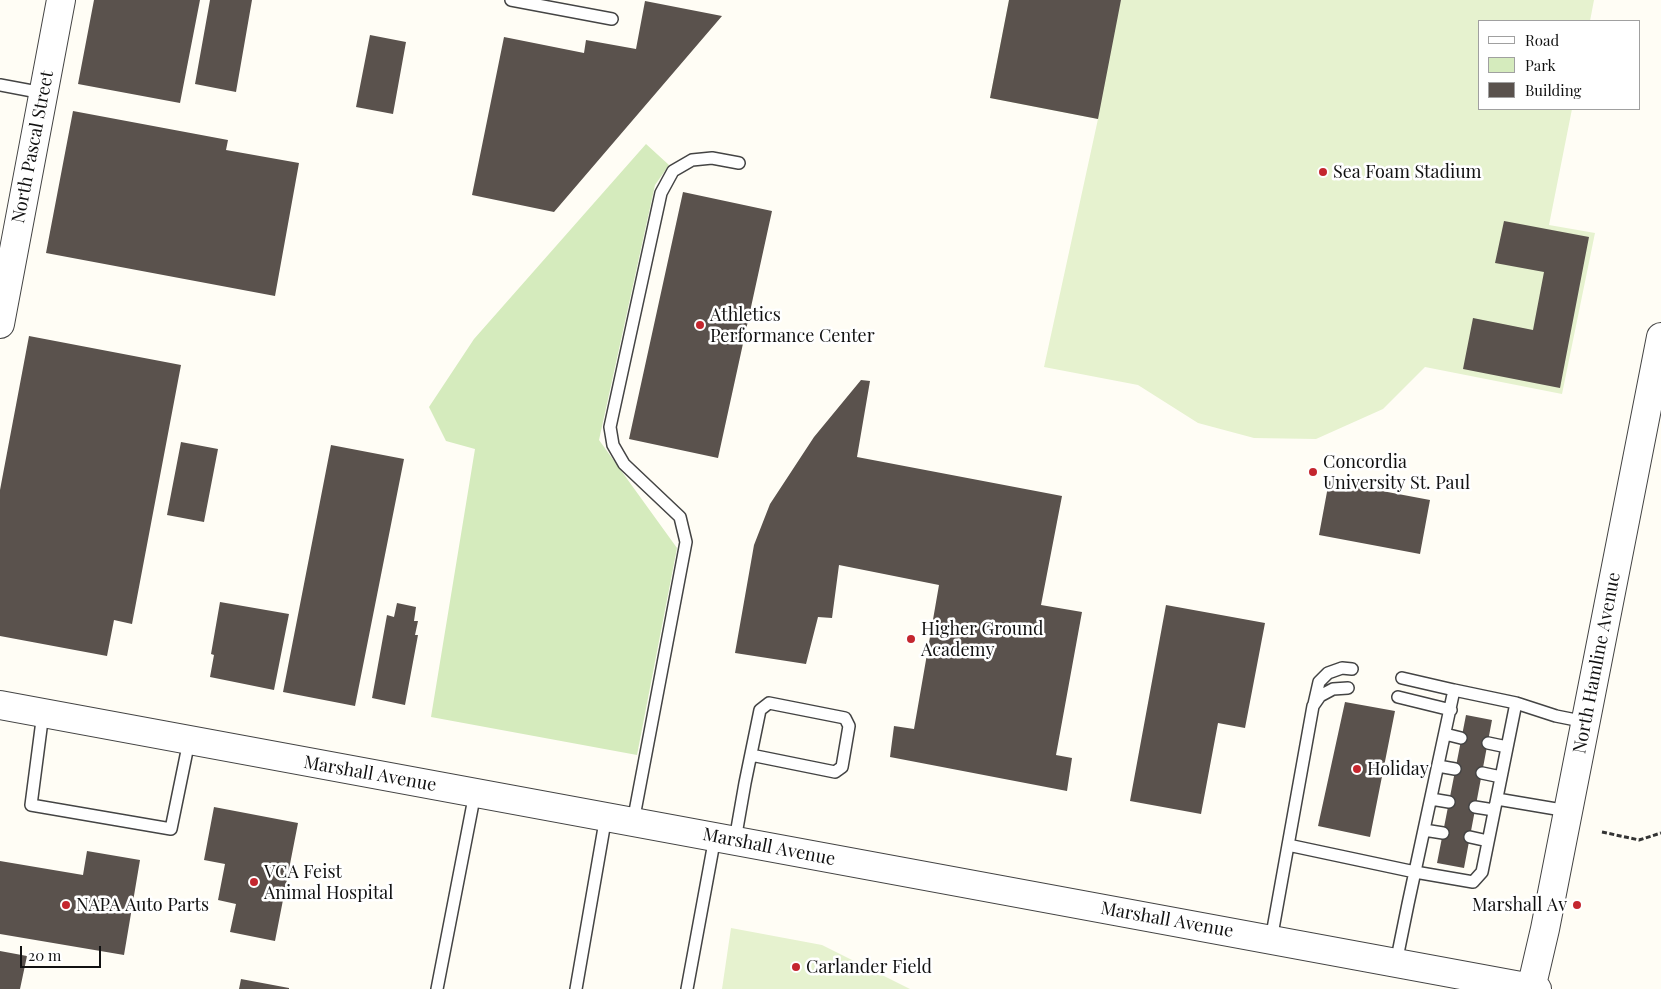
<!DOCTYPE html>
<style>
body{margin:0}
#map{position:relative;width:1661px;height:989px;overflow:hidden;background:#fffdf5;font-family:"Playfair Display",serif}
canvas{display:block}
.legend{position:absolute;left:1478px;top:20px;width:162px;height:90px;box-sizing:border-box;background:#fff;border:1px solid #a0a0a0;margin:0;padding:6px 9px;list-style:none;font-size:15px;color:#111}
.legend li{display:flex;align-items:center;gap:10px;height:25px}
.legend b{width:25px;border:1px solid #a0a0a0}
.scale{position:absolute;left:20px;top:946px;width:81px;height:22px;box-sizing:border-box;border:2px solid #111;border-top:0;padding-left:6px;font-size:15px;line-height:18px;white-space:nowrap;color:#111;-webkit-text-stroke:4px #fff;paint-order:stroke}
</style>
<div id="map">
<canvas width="1661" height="989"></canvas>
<ul class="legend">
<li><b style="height:6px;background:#fff"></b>Road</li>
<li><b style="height:14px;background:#d5ebbd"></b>Park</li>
<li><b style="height:14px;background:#5a524d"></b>Building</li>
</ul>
<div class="scale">20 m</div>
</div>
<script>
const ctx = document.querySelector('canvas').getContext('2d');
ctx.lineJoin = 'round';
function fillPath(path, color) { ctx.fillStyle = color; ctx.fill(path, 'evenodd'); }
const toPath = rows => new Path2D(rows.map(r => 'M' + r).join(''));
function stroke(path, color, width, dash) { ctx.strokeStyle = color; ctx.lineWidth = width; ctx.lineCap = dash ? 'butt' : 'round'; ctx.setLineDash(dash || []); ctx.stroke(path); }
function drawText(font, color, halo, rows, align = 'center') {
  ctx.font = font + ' "Playfair Display",serif'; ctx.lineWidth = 5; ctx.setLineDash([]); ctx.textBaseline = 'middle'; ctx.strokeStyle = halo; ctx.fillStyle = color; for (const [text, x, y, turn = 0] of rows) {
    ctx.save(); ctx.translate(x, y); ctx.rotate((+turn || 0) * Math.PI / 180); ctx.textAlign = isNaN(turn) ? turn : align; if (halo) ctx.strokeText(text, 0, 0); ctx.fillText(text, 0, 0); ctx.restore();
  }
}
fillPath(toPath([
 [646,144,669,165,655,185,599,440,677,548,637,755,431,717,475,449,446,441,429,407,474,339]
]), '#d5ebbd');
fillPath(toPath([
 [1009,0,1594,0,1590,21,1480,21,1480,109,1572,109,1549,225,1595,233,1562,394,1425,367,1383,409,1316,439,1254,438,1198,423,1138,385,1044,367,1098,119,990,98],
 [731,928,822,945,910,989,722,989]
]), '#e6f2cf');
fillPath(toPath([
 [94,0,200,0,180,103,78,84],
 [210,0,252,0,236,92,195,84],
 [1009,0,1121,0,1098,119,990,98],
 [645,1,722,16,554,212,472,195,504,37,584,53,586,40,636,49],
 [370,35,406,42,393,114,356,107],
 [73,111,228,140,226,150,299,163,275,296,46,253],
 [683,192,772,211,718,458,629,439],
 [1504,221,1589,237,1560,388,1463,369,1473,318,1533,330,1544,272,1495,263],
 [29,336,181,365,132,624,114,620,107,656,0,636,0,490],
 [861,380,870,381,857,457,1062,496,1041,605,1082,612,1056,755,1072,758,1067,791,890,757,894,726,914,729,939,585,839,565,832,618,818,617,806,664,735,653,754,545,770,504,814,437],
 [181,442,218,449,204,522,167,515],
 [331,445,404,459,355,706,283,692],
 [1329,481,1430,500,1420,554,1319,535],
 [220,602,289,614,274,690,210,677,214,655,211,654],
 [397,603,416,607,414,621,418,621,415,635,418,635,405,705,372,698,387,615,394,617],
 [1166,605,1265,623,1245,728,1218,723,1201,814,1130,801],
 [1345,702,1395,711,1370,837,1318,826],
 [1466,715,1492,720,1464,868,1437,863],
 [214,807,298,823,275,941,230,932,236,904,218,900,225,864,204,860],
 [87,851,140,860,124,955,0,934,0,861,83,875],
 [0,951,27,956,20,989,0,989],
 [241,979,289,988,289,989,239,989]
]), '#5a524d');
const service = toPath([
 [511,0,612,19],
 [0,85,43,93],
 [1402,678,1454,690],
 [1398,697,1451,710],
 [1314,704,1319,682,1328,673,1342,668,1352,669],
 [43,713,31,805,171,829,189,741],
 [1445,734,1461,738],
 [1488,743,1507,747],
 [1438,766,1455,769],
 [1482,773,1501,777],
 [1431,799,1449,802],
 [1497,799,1568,811],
 [1475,807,1494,810],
 [633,822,686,542,680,517,624,464,613,445,610,427,661,193,673,171,692,160,712,158,739,163],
 [1424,830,1443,833],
 [1470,837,1488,841],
 [735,840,745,783,760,710,769,703,845,718,849,726,842,767,835,772,751,755],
 [1288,845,1415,872,1473,882,1482,872,1516,703],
 [1271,940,1313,706,1320,696,1333,689,1348,688],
 [1396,963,1408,904,1454,690,1516,703,1556,716,1586,722],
 [437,989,475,793],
 [576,989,606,816],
 [687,989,715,837]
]);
const tertiary = toPath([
 [0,324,61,0],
 [0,705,1537,989],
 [1531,989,1545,929,1661,337]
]);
stroke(service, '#444', 14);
stroke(tertiary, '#444', 30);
stroke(toPath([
 [1602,832,1639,840,1661,833]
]), '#333', 3, [5, 2.5]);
stroke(service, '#fff', 11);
stroke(tertiary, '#fff', 28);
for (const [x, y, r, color] of [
 [1323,172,5,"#c4262e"],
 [700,325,5,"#c4262e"],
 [1313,472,5,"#c4262e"],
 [911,639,5,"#c4262e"],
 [1357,769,5,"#c4262e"],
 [254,882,5,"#c4262e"],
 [66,905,5,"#c4262e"],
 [1577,905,5,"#c4262e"],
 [796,967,5,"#c4262e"]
]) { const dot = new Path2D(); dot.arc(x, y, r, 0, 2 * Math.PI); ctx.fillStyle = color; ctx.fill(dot); stroke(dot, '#fff', 2); }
drawText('18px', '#111', '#fff', [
 ["North Pascal Street",33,147,-79],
 ["North Hamline Avenue",1597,663,-79],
 ["Marshall Avenue",370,774,10],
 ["Marshall Avenue",769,847,11],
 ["Marshall Avenue",1167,920,10]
]);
drawText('18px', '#111', '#fff', [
 ["Sea Foam Stadium",1333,172],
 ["Athletics",710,315],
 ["Performance Center",710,336],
 ["Concordia",1323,462],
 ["University St. Paul",1323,483],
 ["Higher Ground",921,629],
 ["Academy",921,650],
 ["Holiday",1367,769],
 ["VCA Feist",264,872],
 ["Animal Hospital",264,893],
 ["NAPA Auto Parts",76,905],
 ["Marshall Av",1567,905,"right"],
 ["Carlander Field",806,967]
], 'left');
</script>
